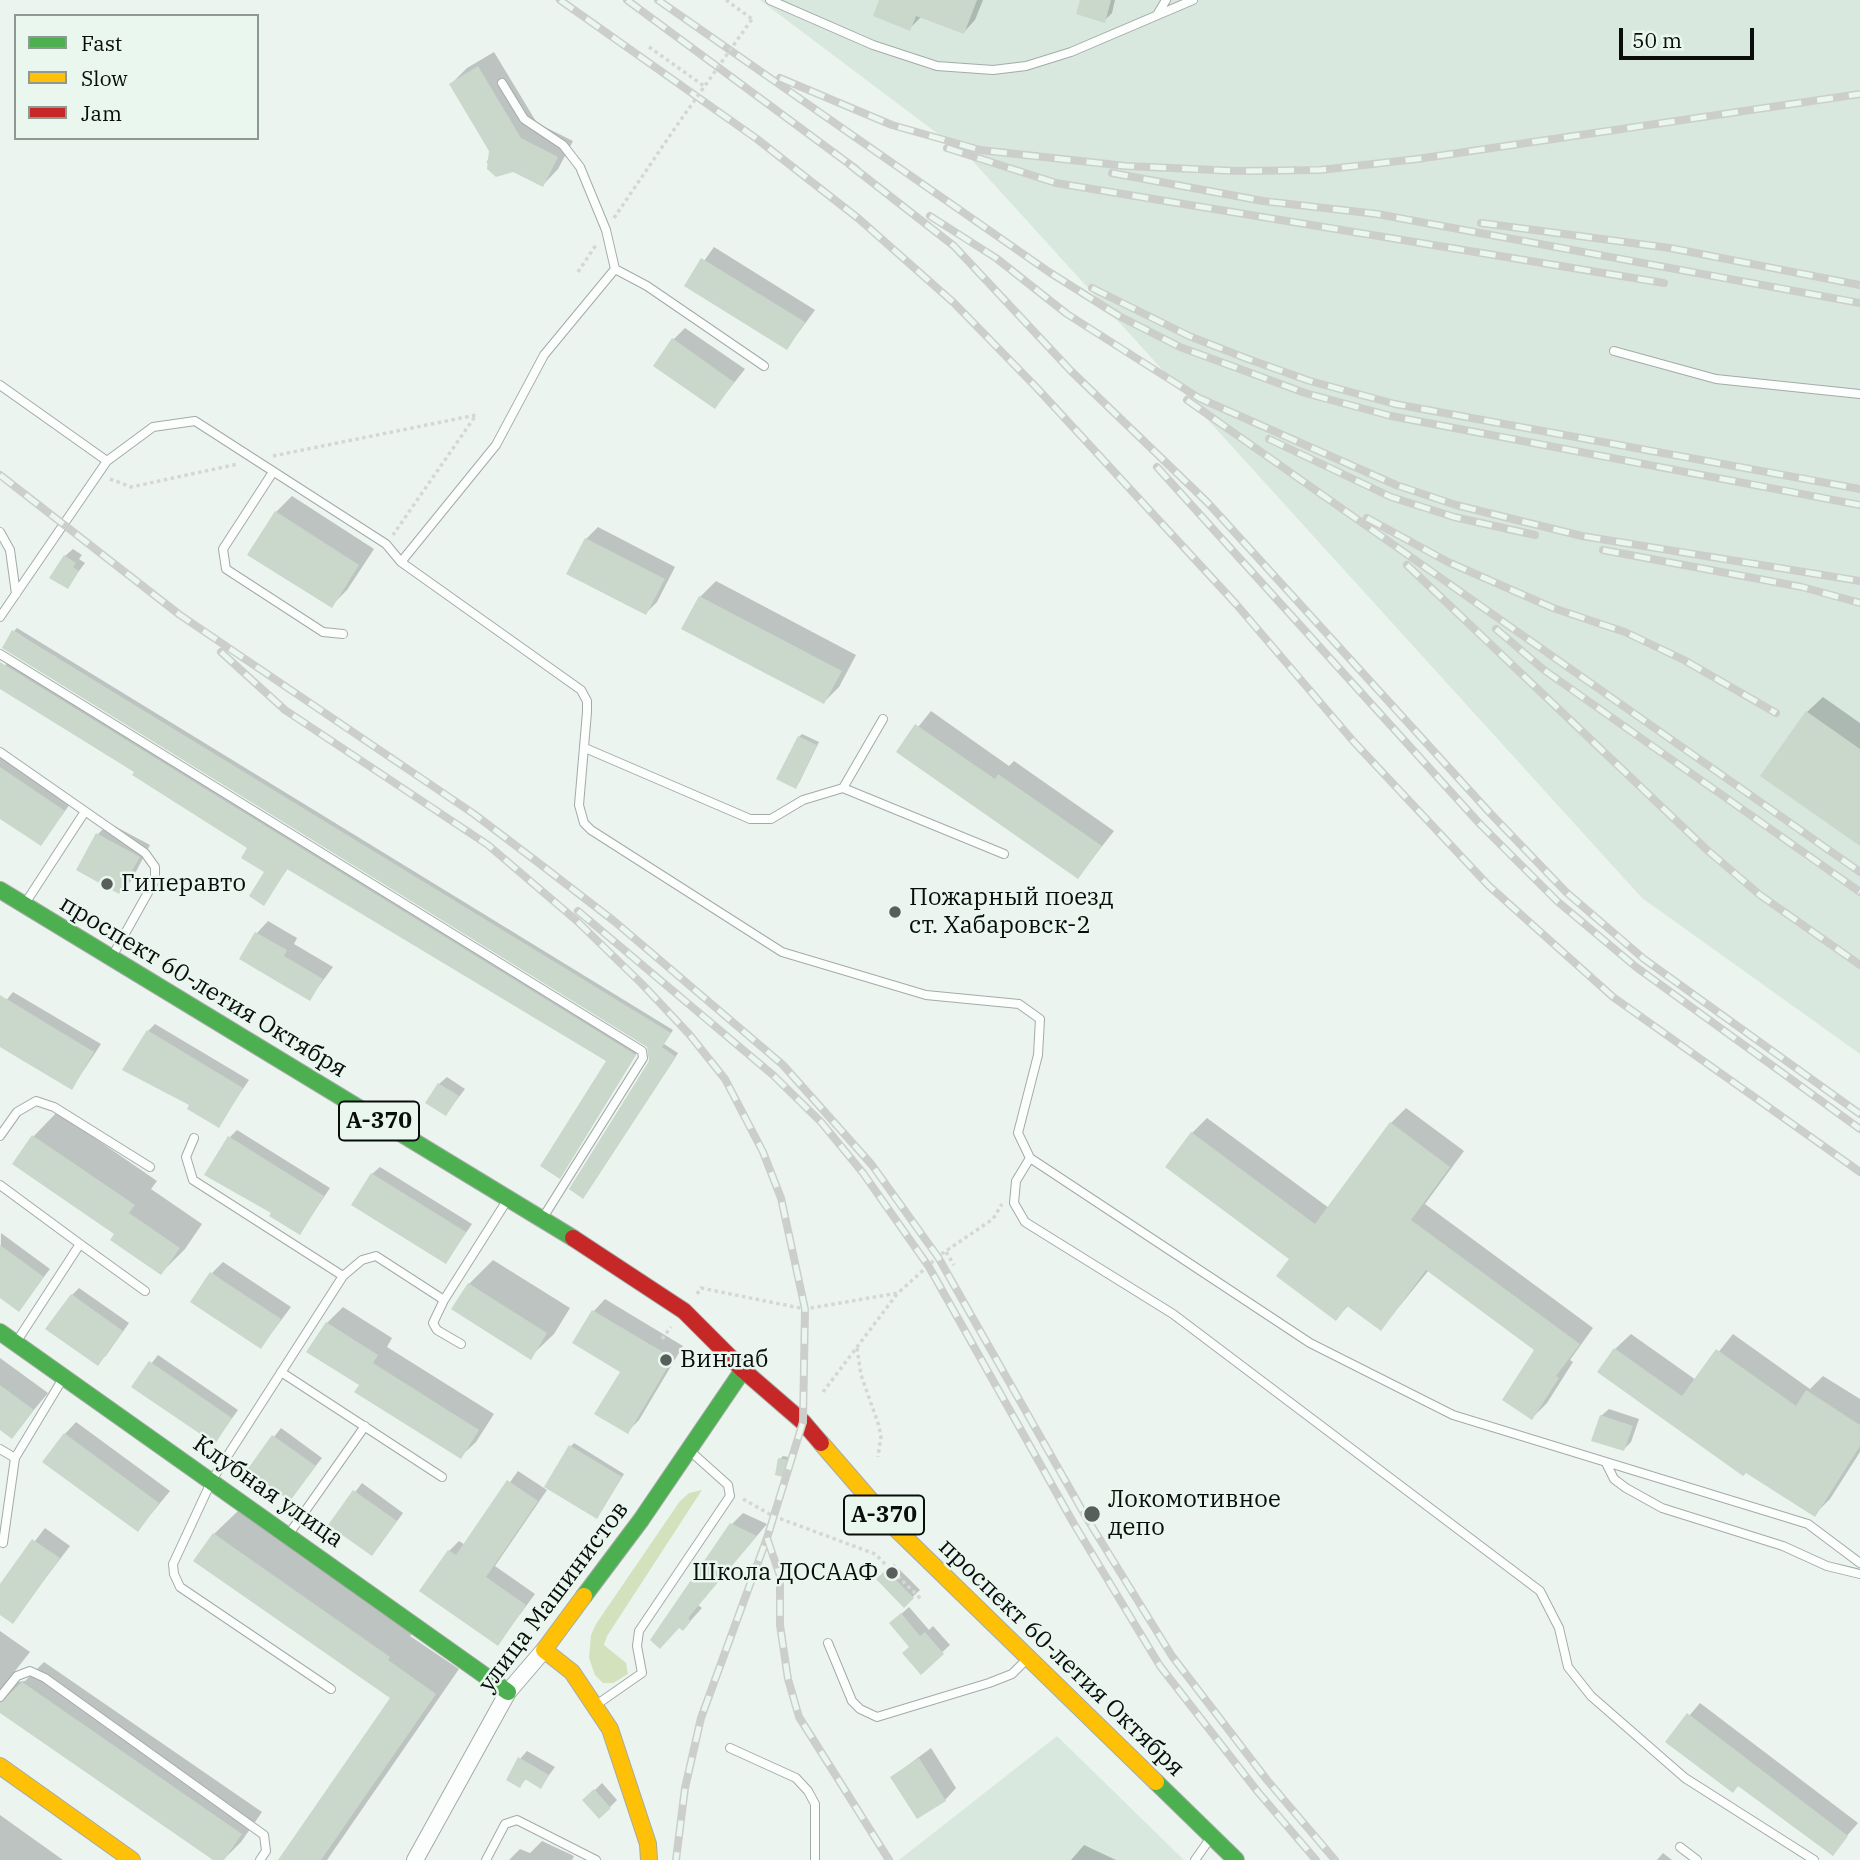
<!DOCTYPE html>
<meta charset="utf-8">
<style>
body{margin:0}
#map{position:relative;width:1860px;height:1860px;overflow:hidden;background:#ecf4f0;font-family:"IBM Plex Serif",serif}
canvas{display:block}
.legend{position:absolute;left:14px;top:14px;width:245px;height:126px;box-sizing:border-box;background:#e9f7ef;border:2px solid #8f9994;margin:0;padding:9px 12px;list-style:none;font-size:21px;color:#090d0b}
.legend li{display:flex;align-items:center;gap:14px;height:35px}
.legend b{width:35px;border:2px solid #8f9994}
.scale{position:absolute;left:1619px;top:28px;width:135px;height:32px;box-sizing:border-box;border:4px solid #090d0b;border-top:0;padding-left:9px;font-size:21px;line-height:24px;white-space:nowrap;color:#090d0b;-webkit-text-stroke:5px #e9f7ef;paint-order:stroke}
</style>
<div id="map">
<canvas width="1860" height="1860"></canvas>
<ul class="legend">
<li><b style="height:9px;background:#4caf50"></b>Fast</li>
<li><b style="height:9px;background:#ffc107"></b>Slow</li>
<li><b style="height:9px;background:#c62828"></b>Jam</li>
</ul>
<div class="scale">50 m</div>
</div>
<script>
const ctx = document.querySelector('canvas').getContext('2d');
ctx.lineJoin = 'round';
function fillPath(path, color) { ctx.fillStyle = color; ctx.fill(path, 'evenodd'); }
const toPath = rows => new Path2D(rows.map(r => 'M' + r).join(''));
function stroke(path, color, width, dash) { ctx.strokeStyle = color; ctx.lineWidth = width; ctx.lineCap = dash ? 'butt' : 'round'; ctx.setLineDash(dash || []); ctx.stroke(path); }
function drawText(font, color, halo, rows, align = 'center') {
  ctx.font = font + ' "IBM Plex Serif",serif'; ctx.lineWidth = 5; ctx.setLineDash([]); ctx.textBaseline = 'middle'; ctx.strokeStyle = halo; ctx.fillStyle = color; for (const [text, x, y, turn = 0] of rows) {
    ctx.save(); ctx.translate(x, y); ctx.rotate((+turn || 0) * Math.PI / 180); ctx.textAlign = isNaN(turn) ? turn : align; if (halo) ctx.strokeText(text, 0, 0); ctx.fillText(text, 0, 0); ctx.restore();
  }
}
fillPath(toPath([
 [760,0,1860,0,1860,1054,1642,898,970,158],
 [1057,1736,1184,1860,899,1860]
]), '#d8e8df');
fillPath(toPath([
 [702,1490,607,1636,604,1645,626,1663,628,1674,613,1683,603,1683,595,1675,589,1658,591,1635,596,1624,680,1501,689,1493]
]), '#d3e1bd');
fillPath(toPath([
 [881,0,983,0,975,20,964,32,922,16,910,28],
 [1082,0,1115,0,1112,13,1104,21],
 [494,52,537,123,573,141,558,169,543,185,513,170,502,175,492,172,487,162,491,151,451,84,467,68],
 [714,247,815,310,787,348,687,285],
 [685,328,745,369,715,407,673,340],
 [292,496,374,549,347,590,331,606,276,512],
 [598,527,675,567,657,602,646,613,586,539],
 [73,549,82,555,79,559,85,563,67,587,65,556],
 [716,581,856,655,839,687,824,702,700,597],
 [17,628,673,1030,664,1044,678,1053,586,1194,650,1062,649,1046,14,631],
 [8,662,638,1051,562,1174,609,1061,288,868,264,904,266,871,249,848,136,771,0,687,0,672],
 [1823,697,1860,723,1860,844,1807,712],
 [931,711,1009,766,1014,761,1114,831,1078,877,898,752],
 [802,734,819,742,799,783,799,737],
 [0,755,70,804,41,844,0,817],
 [109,823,150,845,131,881,119,892,98,834],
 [268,921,297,938,294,944,333,967,310,998,242,958,257,933],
 [13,992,101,1044,72,1088,0,1045,0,1008],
 [155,1024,249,1080,218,1126,192,1104,148,1031],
 [447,1077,465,1089,446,1114,439,1084],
 [1406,1108,1464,1151,1425,1204,1593,1328,1570,1360,1573,1362,1547,1403,1532,1418,1536,1349,1429,1270,1381,1329,1349,1305,1336,1319,1192,1133,1207,1118,1329,1208,1391,1123],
 [57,1112,157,1181,151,1189,202,1224,185,1249,161,1273,117,1234,14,1164,34,1136],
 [237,1130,330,1188,300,1233,273,1212,230,1137],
 [380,1167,472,1224,446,1262,372,1174],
 [1,1233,50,1269,19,1309,0,1296],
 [493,1260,570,1308,554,1334,530,1357,453,1309,469,1284],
 [223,1262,291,1307,261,1347,212,1273],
 [79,1288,129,1323,105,1357,72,1295],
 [605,1299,683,1346,639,1420,627,1432,622,1371,575,1342,594,1311],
 [343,1307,392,1338,387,1347,494,1414,476,1442,460,1457,361,1384,309,1351,327,1323],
 [1631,1334,1696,1380,1733,1334,1810,1389,1823,1376,1860,1399,1860,1452,1830,1499,1814,1515,1615,1349],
 [158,1355,238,1410,215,1442,134,1386],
 [0,1358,48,1393,12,1436,0,1428],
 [1609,1409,1639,1419,1631,1442,1624,1449,1601,1416],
 [76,1422,170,1491,138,1530,65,1434],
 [281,1428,322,1458,290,1498,249,1469],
 [574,1443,624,1474,600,1513,571,1446],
 [783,1456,794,1458,788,1476,780,1459],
 [518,1471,547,1490,495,1566,535,1594,498,1644,449,1551,459,1541,465,1545],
 [362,1483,403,1513,379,1546,331,1524],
 [238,1511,413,1633,410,1636,459,1669,327,1860,280,1860,392,1698,214,1534],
 [743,1513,767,1524,698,1605,702,1608,683,1629,732,1524],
 [45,1528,70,1546,12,1622,0,1613,0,1587],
 [894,1564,920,1590,904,1605,878,1579],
 [909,1607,929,1630,933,1626,950,1645,921,1672,899,1616],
 [0,1631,30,1652,15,1671,18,1682,25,1681,44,1662,262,1812,241,1842,223,1860,216,1860,0,1706],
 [1700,1703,1858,1823,1832,1853,1739,1785,1667,1742],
 [931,1748,956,1788,945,1800,892,1777],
 [527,1751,555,1767,541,1786,527,1778,520,1785,520,1759],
 [602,1783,617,1800,610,1807,585,1800],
 [0,1815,63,1860,0,1860],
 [542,1841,574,1856,572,1860,509,1860,520,1849,530,1853],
 [1084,1845,1116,1860,1071,1860],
 [1663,1853,1672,1860,1657,1860]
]), '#0003');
fillPath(toPath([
 [879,0,977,0,964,34,916,16,910,31,873,16],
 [1080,0,1111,0,1105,23,1076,14],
 [478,66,521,138,558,157,543,187,513,172,496,177,487,169,489,151,449,84],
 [701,258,805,322,787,350,684,286],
 [672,338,734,382,715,409,653,366],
 [275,511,359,565,332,608,247,555],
 [585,538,665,579,646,615,566,574],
 [64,555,76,563,73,567,79,571,68,589,49,578],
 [699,596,842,671,824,704,681,629],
 [12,630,671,1033,662,1047,676,1057,583,1199,569,1189,649,1061,647,1047,2,648],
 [0,662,636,1055,560,1179,540,1166,606,1061,287,869,264,906,249,896,264,872,241,858,247,848,132,775,134,772,0,689],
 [1806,711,1860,749,1860,846,1760,776],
 [915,724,995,779,998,774,1102,846,1078,879,896,752],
 [798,736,817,745,796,789,776,779],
 [0,767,65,811,41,846,0,819],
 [96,833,140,857,119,894,76,870],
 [255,932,287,950,284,956,323,979,310,1001,239,959],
 [0,995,94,1052,72,1090,0,1047],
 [147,1030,243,1088,219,1128,187,1109,189,1105,122,1070],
 [438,1083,459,1096,446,1116,425,1103],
 [1390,1122,1450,1167,1411,1220,1580,1344,1556,1376,1559,1378,1532,1420,1502,1400,1534,1350,1426,1270,1381,1331,1347,1306,1336,1321,1276,1276,1289,1259,1165,1167,1191,1132,1315,1224],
 [32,1135,135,1205,129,1213,180,1248,161,1275,110,1240,114,1234,12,1164],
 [228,1136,324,1196,300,1235,269,1216,271,1213,204,1175],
 [371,1173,466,1232,446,1264,351,1205],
 [0,1245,44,1277,19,1312,0,1298],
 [210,1272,281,1319,261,1349,190,1302],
 [468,1283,547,1333,531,1360,451,1309],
 [71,1294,123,1331,98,1366,45,1329],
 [592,1310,673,1358,628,1434,594,1414,620,1372,572,1343],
 [326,1322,378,1355,373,1363,479,1430,461,1459,354,1392,359,1385,306,1352],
 [1614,1348,1682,1396,1716,1349,1796,1406,1806,1390,1860,1425,1860,1446,1815,1517,1746,1473,1743,1476,1597,1372],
 [149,1361,232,1418,215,1444,131,1387],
 [0,1385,34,1410,12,1439,0,1430],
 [1600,1415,1633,1426,1624,1451,1591,1441],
 [64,1433,159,1503,138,1532,42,1462],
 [272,1435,316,1466,290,1501,247,1470],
 [569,1445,622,1477,597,1519,544,1487],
 [778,1458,792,1461,788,1478,775,1475],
 [507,1480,538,1501,486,1577,526,1605,498,1646,419,1591,448,1550,456,1555],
 [353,1490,397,1521,372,1556,328,1525],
 [730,1523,757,1536,688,1618,691,1621,683,1631,679,1628,660,1649,650,1640],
 [213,1533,390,1657,388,1660,436,1694,321,1860,278,1860,390,1698,193,1561],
 [32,1539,60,1558,13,1624,0,1615,0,1584],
 [886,1570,914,1598,904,1608,876,1579],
 [901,1613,920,1636,925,1632,944,1654,921,1675,902,1653,909,1647,889,1623],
 [22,1682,242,1834,224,1860,213,1860,0,1713,0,1703],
 [1687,1713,1848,1836,1833,1856,1738,1786,1733,1793,1665,1742],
 [518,1757,549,1775,541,1789,525,1779,520,1788,506,1780],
 [919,1758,946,1801,917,1819,890,1777],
 [594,1789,611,1808,599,1819,582,1800]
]), '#cad7cb');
const lane = toPath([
 [770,0,873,45,937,66,993,70,1026,66,1071,52,1193,0],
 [1157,15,1166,0],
 [502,83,524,119,563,145,580,167,606,230,615,269,647,286,764,366],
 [1614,351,1716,379,1860,394],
 [0,385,107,461],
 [273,472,223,549,226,569,323,632,343,634],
 [0,532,10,550,16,594],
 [401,562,496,445,544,355,615,269],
 [0,617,107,461,153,427,195,421,386,544,401,562,581,690,587,701,587,712,579,805,584,823,591,830,782,952,926,995,1019,1004,1040,1019,1038,1055,1018,1133,1030,1158,1310,1343,1453,1415,1808,1524,1860,1563],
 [0,654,642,1051,643,1058,544,1216],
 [585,748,750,819,771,819,803,800,843,788,1004,854],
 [0,752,145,853,155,867,155,880,113,955],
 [843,788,883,719],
 [26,902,84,813],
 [0,1136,17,1112,36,1101,54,1107,150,1167],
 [194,1138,186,1157,193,1180,343,1276,212,1480,173,1564,174,1574,180,1587,331,1689],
 [1030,1158,1016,1181,1014,1203,1025,1222,1173,1314,1540,1591,1559,1628,1568,1667,1591,1696,1685,1778,1814,1860],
 [0,1185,80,1244],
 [343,1276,362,1260,376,1256,444,1300,506,1202],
 [444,1300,433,1323,437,1330,461,1344],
 [17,1341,80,1244,145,1291],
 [281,1372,442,1477],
 [0,1449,15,1458,62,1380],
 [1607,1465,1614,1479,1626,1488,1662,1508,1783,1546,1827,1566,1860,1574],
 [289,1534,365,1426],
 [3,1543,15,1458],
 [828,1643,852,1701,860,1709,877,1717,989,1683,1012,1674,1025,1661],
 [0,1697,17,1676,30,1671,45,1678,264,1835,266,1851,260,1860],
 [596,1705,642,1673,637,1646,639,1631,730,1496,728,1485,690,1451],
 [730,1748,796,1778,808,1791,815,1804,815,1860],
 [1680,1847,1697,1860],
 [486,1860,505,1824,517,1820,596,1860],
 [1195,1860,1209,1840]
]);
const street = toPath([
 [415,1860,508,1692,544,1650]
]);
const fast = toPath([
 [0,890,573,1238],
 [0,1332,508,1692],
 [584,1596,641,1520,743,1370],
 [1156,1782,1236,1860]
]);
const slow = toPath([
 [821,1443,892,1525,1156,1782],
 [584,1596,544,1650,572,1672,610,1729,648,1844,649,1860],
 [0,1766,132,1860]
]);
const jam = toPath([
 [573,1238,684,1311,743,1370,803,1422,821,1443]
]);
stroke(lane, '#a4aba7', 10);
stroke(street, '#a4aba7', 18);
stroke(fast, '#a4aba7', 18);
stroke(slow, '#a4aba7', 18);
stroke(jam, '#a4aba7', 18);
stroke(toPath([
 [726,0,752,19],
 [649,47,704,86],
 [614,218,673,131],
 [578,272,596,245],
 [273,456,476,415,393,535],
 [110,479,131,487,238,464],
 [946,1252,954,1265],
 [697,1294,701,1288,805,1309,898,1293,940,1255,993,1219,1002,1204],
 [662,1339,671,1327],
 [857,1348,861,1375,878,1423,881,1436,878,1457],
 [823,1392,897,1294],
 [743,1499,773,1516,875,1554,921,1599]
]), '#d4d7d6', 3.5, [3.5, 3.5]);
stroke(lane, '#fcfdfd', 8);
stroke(street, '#fcfdfd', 16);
stroke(fast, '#4caf50', 16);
stroke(slow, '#ffc107', 16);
stroke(jam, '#c62828', 16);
const rail = toPath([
 [560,0,757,139,859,219,954,303,1036,387,1236,604,1354,742,1489,886,1613,997,1860,1172],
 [627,0,856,169],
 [658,0,1049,272,1119,316,1180,347,1305,393,1391,416,1860,505],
 [780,78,892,125,980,150,1126,166,1238,171,1320,170,1417,159,1860,94],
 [947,148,1056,183,1664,283],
 [850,165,954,246,1071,371,1208,503,1490,813,1566,892,1644,959,1860,1114],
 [1112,173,1263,201,1377,214,1860,303],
 [930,216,996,258,1067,314,1199,398,1396,485,1456,505,1582,536,1860,581],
 [1481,223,1670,248,1860,285],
 [1092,288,1189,336,1248,359,1310,381,1395,404,1860,489],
 [1187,400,1860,872],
 [1269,439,1391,497,1454,517,1535,535],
 [1157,467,1479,823,1557,901,1636,967,1860,1129],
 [0,475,180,615,474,814,540,864,614,921,783,1065,872,1165,938,1257,1086,1517,1172,1656,1267,1780,1335,1860],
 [1367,518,1448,562,1553,608,1625,632,1684,660,1776,713],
 [1603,550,1802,587,1860,603],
 [1407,565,1706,849,1760,895,1860,965],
 [1496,629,1544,670,1860,892],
 [221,652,285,710,488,845,577,921,642,984,689,1034,725,1079,763,1152,781,1198,805,1309,803,1422,767,1538,701,1718,685,1788,676,1860],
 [578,911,773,1075,821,1122,863,1173,929,1267,1074,1524,1160,1666,1258,1792,1316,1860],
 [767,1538,780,1576,780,1625,788,1679,799,1717,889,1860]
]);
stroke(rail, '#cccecc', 8);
stroke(rail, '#e9f7ef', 5, [16]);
stroke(toPath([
 [673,131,752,19]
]), '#d4d7d6', 3.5, [3.5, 3.5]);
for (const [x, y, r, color] of [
 [107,884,7,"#585e5b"],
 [895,912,7,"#585e5b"],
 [666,1360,7,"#585e5b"],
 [1092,1514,9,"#585e5b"],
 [892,1573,7,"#585e5b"]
]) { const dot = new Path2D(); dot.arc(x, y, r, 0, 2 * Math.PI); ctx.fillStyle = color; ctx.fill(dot); stroke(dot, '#e9f7ef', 2.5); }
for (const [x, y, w] of [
 [379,1121,80],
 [884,1515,80]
]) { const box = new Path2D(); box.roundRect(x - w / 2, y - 19.5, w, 39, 5); ctx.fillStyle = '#e9f7ef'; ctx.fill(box); stroke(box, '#090d0b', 2); }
drawText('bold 23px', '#090d0b', null, [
 ["А-370",379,1121],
 ["А-370",884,1515]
]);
drawText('24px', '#090d0b', '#e9f7ef', [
 ["Гиперавто",121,884],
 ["Пожарный поезд",909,898],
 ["ст. Хабаровск-2",909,926],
 ["Винлаб",680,1360],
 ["Локомотивное",1108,1500],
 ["депо",1108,1528],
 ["Школа ДОСААФ",878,1573,"right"]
], 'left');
drawText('24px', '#090d0b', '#e9f7ef', [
 ["проспект 60-летия Октября",203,987,31],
 ["Клубная улица",268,1492,35],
 ["улица Машинистов",554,1597,-53],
 ["проспект 60-летия Октября",1061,1658,44]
]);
</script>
